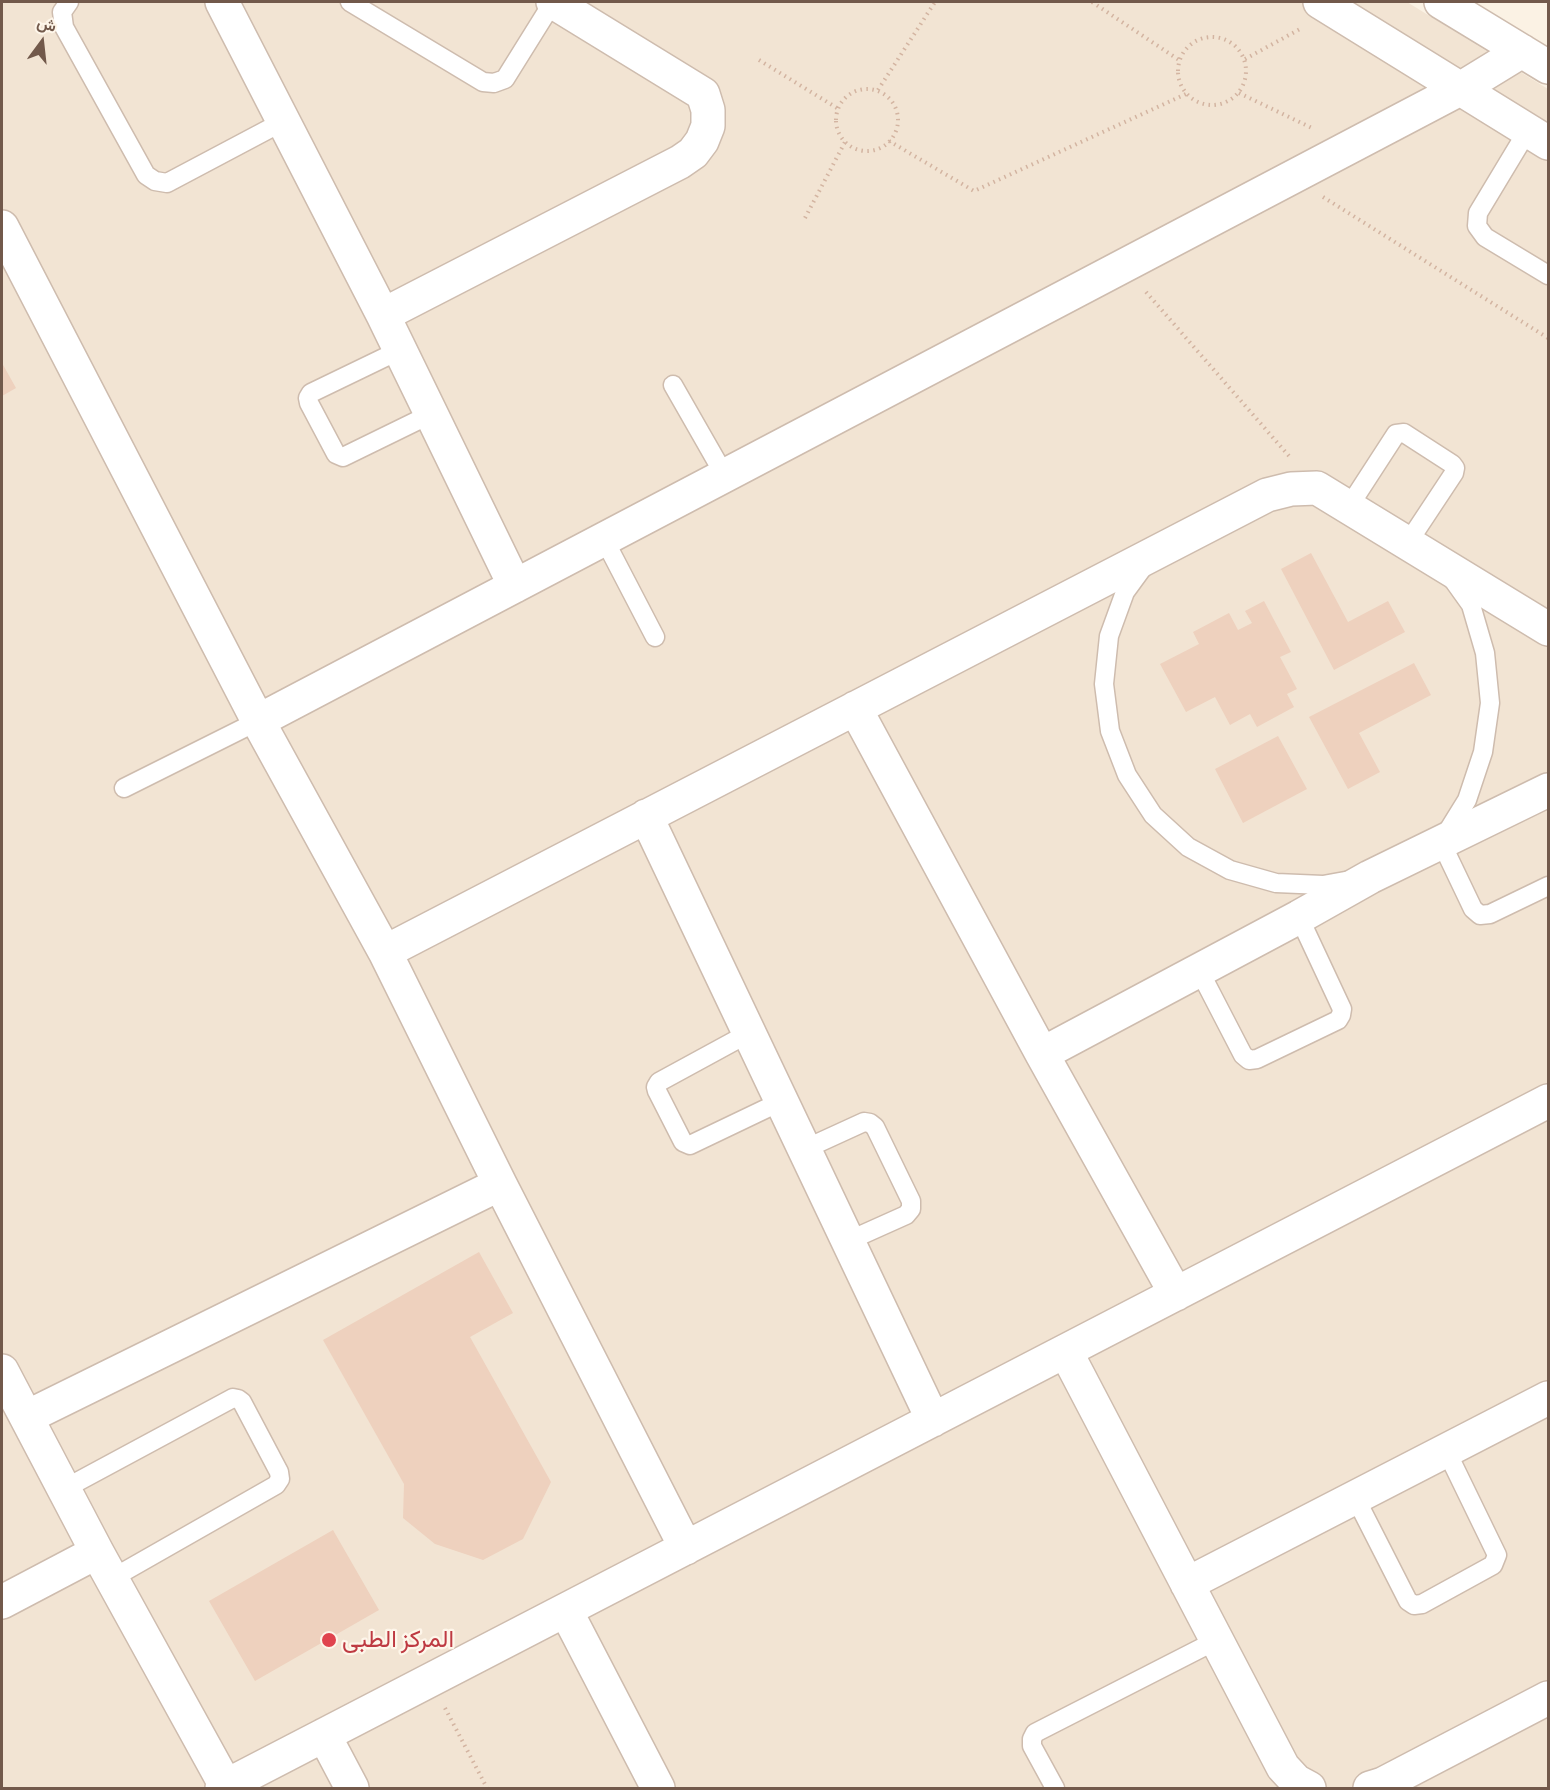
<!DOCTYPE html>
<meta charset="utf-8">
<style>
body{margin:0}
#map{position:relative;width:1550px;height:1790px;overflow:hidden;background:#fbf2e4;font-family:"Alegreya Sans",Vazirmatn,sans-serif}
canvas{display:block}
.frame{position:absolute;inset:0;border:3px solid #72594b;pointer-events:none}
.north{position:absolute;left:12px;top:12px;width:60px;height:60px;-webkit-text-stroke:4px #fef6ea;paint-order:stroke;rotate:15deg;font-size:16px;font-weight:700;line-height:24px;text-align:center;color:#72594b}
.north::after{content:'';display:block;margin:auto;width:21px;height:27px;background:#72594b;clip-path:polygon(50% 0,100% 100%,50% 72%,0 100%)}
</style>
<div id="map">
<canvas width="1550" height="1790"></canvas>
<div class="frame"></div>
<div class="north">ش</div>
</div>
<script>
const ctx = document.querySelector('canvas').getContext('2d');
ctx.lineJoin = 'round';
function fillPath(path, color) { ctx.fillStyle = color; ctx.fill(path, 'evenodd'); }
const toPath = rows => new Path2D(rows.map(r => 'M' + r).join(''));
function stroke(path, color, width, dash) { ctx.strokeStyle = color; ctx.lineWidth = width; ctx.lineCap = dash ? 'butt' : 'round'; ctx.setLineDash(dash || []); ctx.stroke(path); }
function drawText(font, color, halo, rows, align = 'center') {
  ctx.font = font + ' "Alegreya Sans",Vazirmatn,sans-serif'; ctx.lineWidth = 4.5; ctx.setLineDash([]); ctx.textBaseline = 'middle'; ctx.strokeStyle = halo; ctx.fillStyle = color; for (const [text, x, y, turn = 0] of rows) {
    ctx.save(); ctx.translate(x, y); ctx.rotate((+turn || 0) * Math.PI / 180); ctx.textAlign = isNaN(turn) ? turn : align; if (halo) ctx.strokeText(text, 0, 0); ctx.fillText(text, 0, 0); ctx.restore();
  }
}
fillPath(toPath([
 [2,2,1407,2,1548,89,1548,1788,2,1788]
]), '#f2e4d3');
fillPath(toPath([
 [2,363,16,388,2,396],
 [1311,553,1348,622,1388,601,1405,632,1334,670,1281,569],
 [1264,601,1291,652,1280,657,1297,689,1287,694,1294,707,1257,727,1250,714,1230,725,1215,697,1186,712,1160,664,1199,644,1193,632,1229,613,1238,630,1252,623,1245,611],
 [1414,663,1431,695,1359,733,1380,772,1348,789,1309,717],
 [1278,736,1307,789,1243,823,1215,769],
 [479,1252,513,1313,470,1337,551,1482,523,1539,483,1560,435,1544,403,1518,404,1484,323,1340],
 [333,1530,379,1610,255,1681,209,1601]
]), '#eed1be');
const service = toPath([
 [69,2,62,12,64,27,146,175,155,181,167,183,284,121],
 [350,2,483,82,494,83,505,79,553,2],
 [1528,130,1478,213,1477,226,1485,237,1548,275],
 [400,350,311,393,308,398,309,403,336,454,343,457,431,414],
 [673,385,725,476],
 [1348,508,1396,434,1404,433,1452,464,1455,468,1454,473,1407,544],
 [604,539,655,637],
 [1144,566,1125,592,1109,636,1104,684,1110,731,1127,775,1153,815,1188,847,1230,870,1276,883,1323,885,1345,881],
 [1451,577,1471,605,1485,653,1490,703,1483,752,1467,800,1441,842,1473,909,1480,915,1490,914,1548,886],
 [124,788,258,721],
 [1199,970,1243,1055,1249,1060,1257,1059,1338,1020,1341,1015,1342,1009,1299,917],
 [749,1033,659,1082,656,1087,657,1091,683,1142,690,1145,782,1101],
 [805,1149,864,1122,870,1123,875,1127,911,1201,911,1209,906,1215,848,1241],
 [64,1489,233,1398,238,1399,242,1402,279,1472,280,1479,276,1485,111,1579],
 [1355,1497,1408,1601,1414,1605,1422,1604,1493,1565,1497,1555,1446,1450],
 [1055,1788,1032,1746,1032,1739,1035,1733,1217,1640]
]);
const minor = toPath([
 [222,2,383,315,515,586],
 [1320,2,1548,143],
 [1441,2,1548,67],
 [2,227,258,721,385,952,500,1184,686,1548],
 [383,315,680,162,693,153,702,141,708,126,708,110,703,94,553,2],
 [855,708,1042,1054,1176,1294],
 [258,721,1460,89,1522,51],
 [646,816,933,1420],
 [385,952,1267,495,1291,489,1317,488,1548,629],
 [1042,1054,1299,917,1370,877,1548,790],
 [1066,1352,1283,1767,1296,1781,1309,1788],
 [2,1371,97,1552,226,1786],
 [27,1417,500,1184],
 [1187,1584,1548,1398],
 [2,1602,97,1552],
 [566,1611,658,1788],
 [324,1735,352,1788],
 [222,1788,1548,1101],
 [1370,1788,1383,1784,1548,1698]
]);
stroke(service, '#cebcae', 21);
stroke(minor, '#cebcae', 36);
stroke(toPath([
 [1092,2,1179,60],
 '1178 71a34 34 0 1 1 68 0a34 34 0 1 1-68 0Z',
 [1245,59,1302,28],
 [759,60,837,108],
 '836 120a31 31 0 1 1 62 0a31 31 0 1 1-62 0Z',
 [878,90,935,2],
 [1239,93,1314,129],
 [889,141,974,191,1186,94],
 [1323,197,1548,338],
 [805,218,845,142],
 [1146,292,1289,456],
 [445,1708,487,1788]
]), '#d3b4a1', 4, [1.5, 4.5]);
stroke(service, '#fff', 18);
stroke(minor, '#fff', 33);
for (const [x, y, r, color] of [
 [329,1640,8,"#e0444e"]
]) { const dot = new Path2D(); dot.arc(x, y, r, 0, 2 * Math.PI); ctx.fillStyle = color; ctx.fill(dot); stroke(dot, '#fef6ea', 2); }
drawText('24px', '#be3a42', '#fef6ea', [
 ["المركز الطبى",342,1640]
], 'left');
</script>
